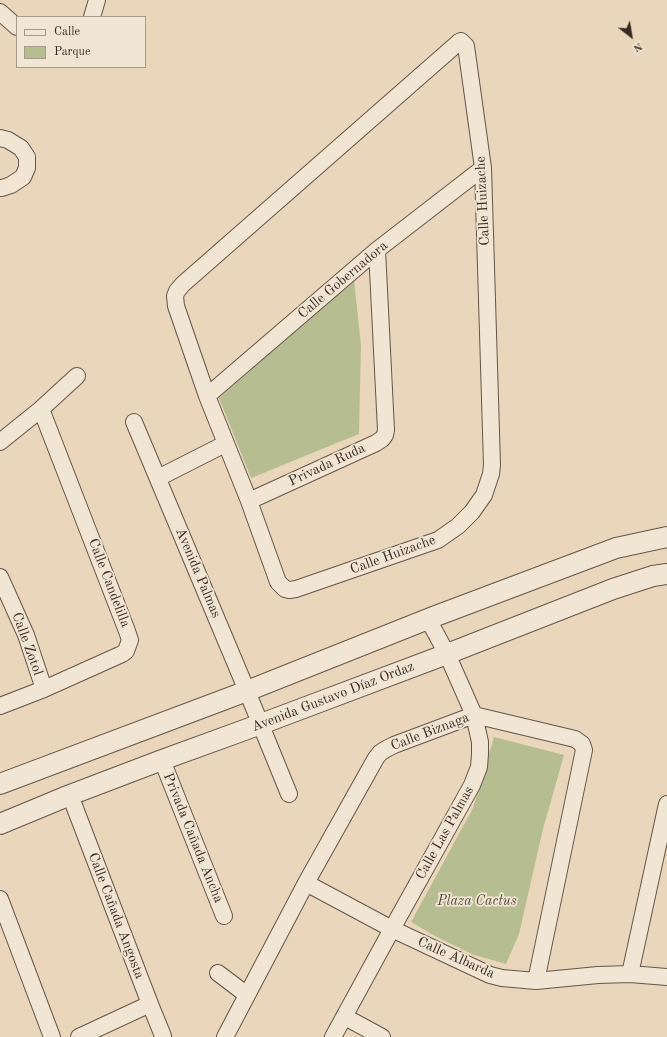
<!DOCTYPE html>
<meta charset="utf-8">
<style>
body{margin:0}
#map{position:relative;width:667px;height:1037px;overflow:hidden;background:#ead7bb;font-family:"Old Standard TT",serif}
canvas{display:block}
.legend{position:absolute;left:16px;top:16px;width:130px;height:52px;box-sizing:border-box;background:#f1e5d3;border:1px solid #a79a8d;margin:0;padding:5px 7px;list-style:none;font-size:12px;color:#392a24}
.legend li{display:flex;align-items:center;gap:8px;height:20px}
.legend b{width:20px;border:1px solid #a79a8d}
.north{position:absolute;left:611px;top:16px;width:40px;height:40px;-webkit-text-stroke:3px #f1e5d3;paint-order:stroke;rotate:149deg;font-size:11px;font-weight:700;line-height:16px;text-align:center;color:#392a24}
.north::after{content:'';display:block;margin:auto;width:14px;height:18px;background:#392a24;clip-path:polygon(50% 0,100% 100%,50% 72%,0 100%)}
</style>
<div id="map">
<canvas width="667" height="1037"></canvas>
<ul class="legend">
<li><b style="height:5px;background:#f1e5d3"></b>Calle</li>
<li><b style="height:11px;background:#b6be91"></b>Parque</li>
</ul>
<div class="north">N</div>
</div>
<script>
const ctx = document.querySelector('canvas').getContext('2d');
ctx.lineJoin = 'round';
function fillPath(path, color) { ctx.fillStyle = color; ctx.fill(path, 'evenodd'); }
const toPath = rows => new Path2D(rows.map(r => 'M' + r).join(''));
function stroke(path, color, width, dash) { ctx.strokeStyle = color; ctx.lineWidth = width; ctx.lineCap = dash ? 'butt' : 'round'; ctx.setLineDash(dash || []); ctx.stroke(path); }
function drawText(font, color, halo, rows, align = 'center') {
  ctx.font = font + ' "Old Standard TT",serif'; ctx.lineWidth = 3.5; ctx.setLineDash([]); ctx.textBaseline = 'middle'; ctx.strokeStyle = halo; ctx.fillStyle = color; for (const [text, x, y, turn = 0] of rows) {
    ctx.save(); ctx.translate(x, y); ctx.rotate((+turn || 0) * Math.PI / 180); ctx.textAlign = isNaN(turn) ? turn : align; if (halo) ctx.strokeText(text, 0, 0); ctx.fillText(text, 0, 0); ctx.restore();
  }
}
fillPath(toPath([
 [354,280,361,345,359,434,251,478,219,398],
 [494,737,564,755,543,829,519,934,506,964,474,955,433,935,411,922,473,808]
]), '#b6be91');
const minor = toPath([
 [0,12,17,27],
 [92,17,97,0],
 [461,41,466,46,483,168,492,465,491,474,484,495,472,512,458,526,438,540,296,589,289,590,285,589,278,582,249,501,207,396,176,306,175,296,177,291,183,284,459,42,461,41],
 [0,138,8,140,21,148,27,157,27,168,23,177,11,185,2,188,0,188],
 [207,396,377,250,483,168],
 [134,422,247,691,289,794],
 [0,442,41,409,77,376],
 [158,478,225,444],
 [249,501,376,443,382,439,385,435,386,430,377,250],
 [0,577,26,635,44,689],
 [0,706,44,689,122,654,126,651,130,640,127,631,41,409],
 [162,760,224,916],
 [70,795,150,1004,163,1036],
 [306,883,392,929,490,975,502,978,536,981,598,975,630,974,667,977],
 [0,899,52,1037],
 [218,973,247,995],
 [630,974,667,804],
 [345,1017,382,1037],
 [79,1037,150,1004],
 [225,1037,306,883,376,758,380,753,386,749,394,745,474,715,575,739,582,744,584,750,536,981],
 [333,1037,392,929,472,785,479,767,480,754,480,742,474,715,447,654,428,619]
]);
const tertiary = toPath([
 [0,784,247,691,433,617,616,548,667,537],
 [0,824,70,795,162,760,261,724,447,654,613,589,653,576,667,574]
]);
stroke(minor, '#65554a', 18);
stroke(tertiary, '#65554a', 22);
stroke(minor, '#f1e5d3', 16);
stroke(tertiary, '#f1e5d3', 20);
drawText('14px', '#392a24', '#f1e5d3', [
 ["Calle Huizache",483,201,-93],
 ["Calle Gobernadora",343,280,-40],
 ["Privada Ruda",327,465,-25],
 ["Calle Huizache",393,555,-20],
 ["Avenida Palmas",198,573,67],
 ["Calle Candelilla",109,583,69],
 ["Calle Zotol",27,644,70],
 ["Avenida Gustavo Díaz Ordaz",333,697,-21],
 ["Calle Biznaga",430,732,-21],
 ["Calle Las Palmas",445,833,-61],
 ["Privada Cañada Ancha",193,838,68],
 ["Calle Cañada Angosta",116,916,69],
 ["Calle Albarda",456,958,24]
]);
drawText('italic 14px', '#52483a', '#f1e5d3', [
 ["Plaza Cactus",477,901]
]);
</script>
